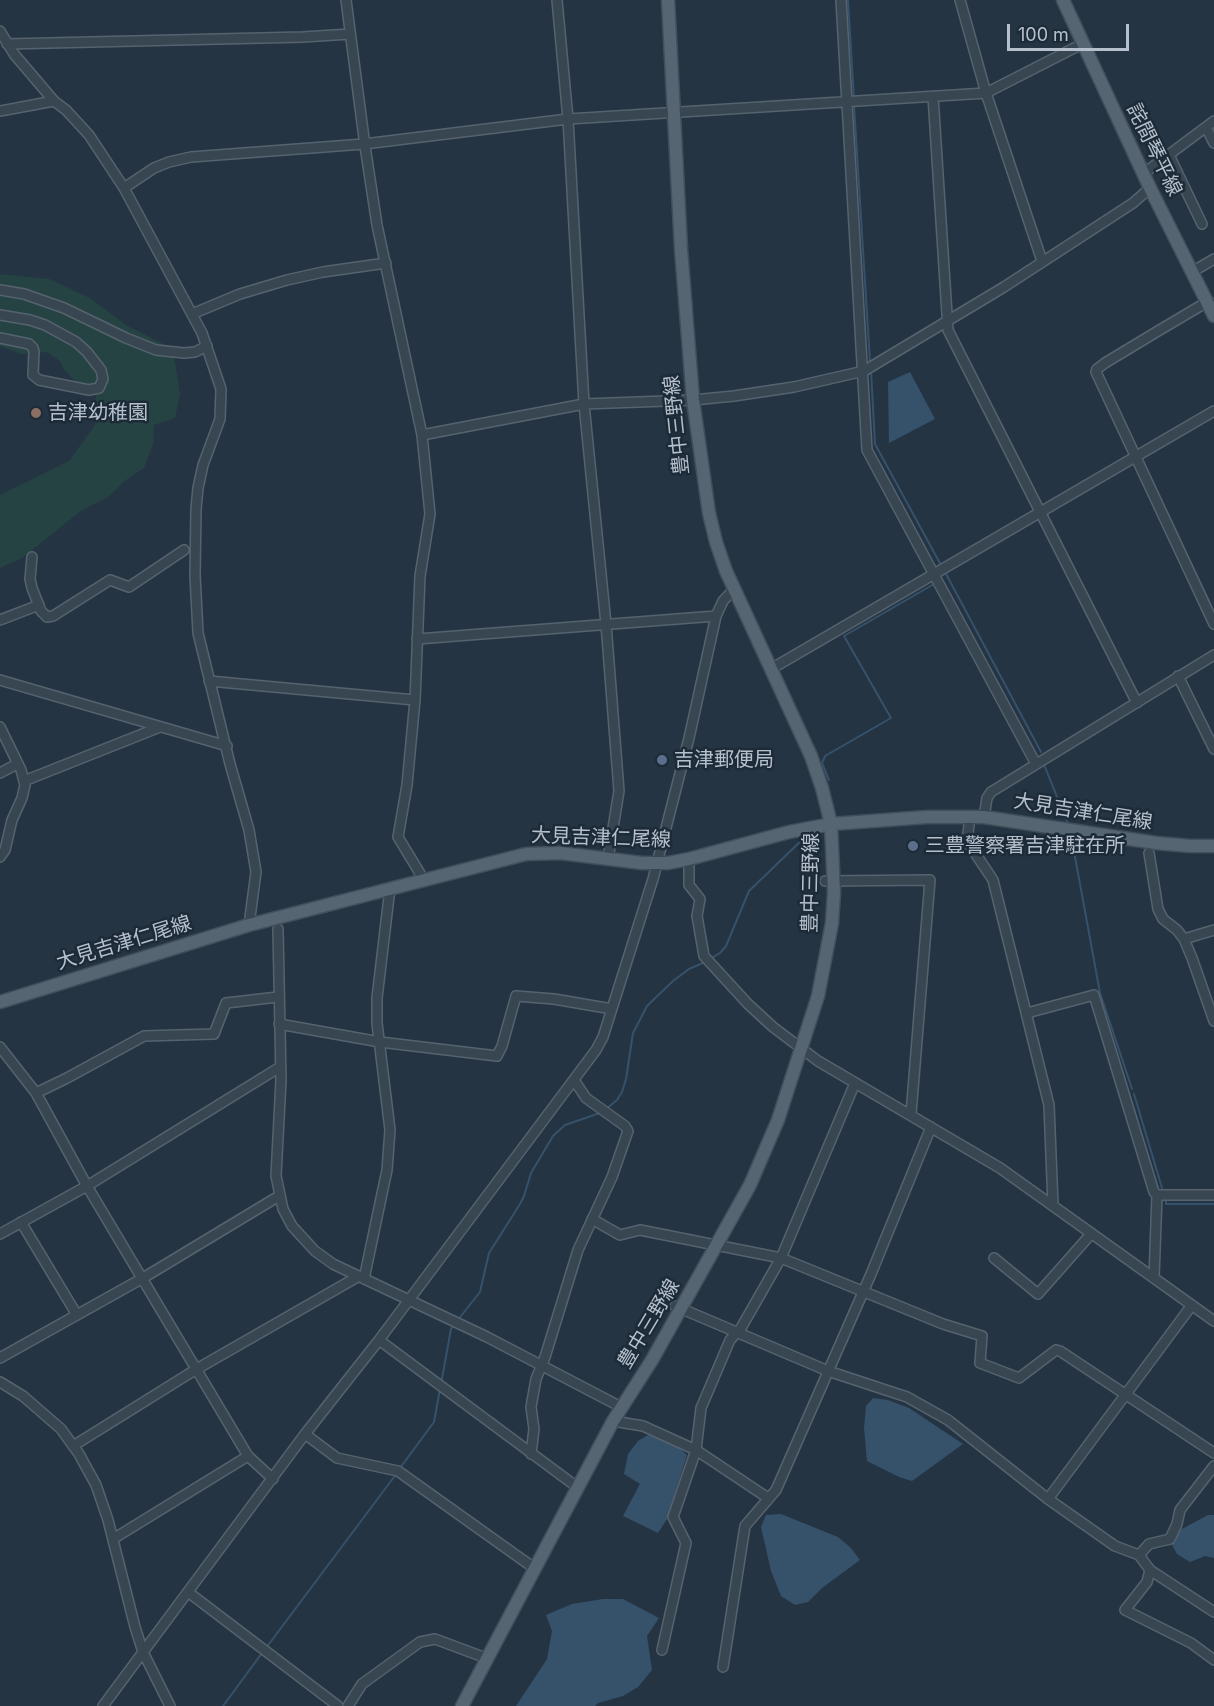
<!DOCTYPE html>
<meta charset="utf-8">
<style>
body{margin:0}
#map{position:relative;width:1214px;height:1706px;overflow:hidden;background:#243443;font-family:Inter,sans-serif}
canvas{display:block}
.scale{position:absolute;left:1007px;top:24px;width:122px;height:27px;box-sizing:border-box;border:3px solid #b5c0cc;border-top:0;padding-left:8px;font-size:18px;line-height:21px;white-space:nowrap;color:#b5c0cc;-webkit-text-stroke:4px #1d2b38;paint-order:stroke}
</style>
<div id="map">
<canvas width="1214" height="1706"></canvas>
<div class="scale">100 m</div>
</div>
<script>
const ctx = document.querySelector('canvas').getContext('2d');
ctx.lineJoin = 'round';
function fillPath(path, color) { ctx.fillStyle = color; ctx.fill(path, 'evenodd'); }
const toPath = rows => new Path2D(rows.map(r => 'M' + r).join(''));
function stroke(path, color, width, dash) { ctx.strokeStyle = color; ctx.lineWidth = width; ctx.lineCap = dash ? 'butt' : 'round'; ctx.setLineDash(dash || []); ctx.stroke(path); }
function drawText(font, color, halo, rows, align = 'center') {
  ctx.font = font + ' Inter,"Noto Sans JP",sans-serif'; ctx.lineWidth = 5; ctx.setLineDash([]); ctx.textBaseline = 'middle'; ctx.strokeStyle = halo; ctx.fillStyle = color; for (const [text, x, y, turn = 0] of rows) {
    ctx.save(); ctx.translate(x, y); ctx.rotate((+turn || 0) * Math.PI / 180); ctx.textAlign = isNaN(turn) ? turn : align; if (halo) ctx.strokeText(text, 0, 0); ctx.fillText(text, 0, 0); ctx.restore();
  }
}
fillPath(toPath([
 [0,274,49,279,90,298,126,325,173,349,180,394,175,418,154,425,153,444,144,468,126,480,108,497,82,510,22,558,0,568,0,495,69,461,95,425,96,396,75,381,64,370,60,361,47,352,21,354,0,346]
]), '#264344');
fillPath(toPath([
 [910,372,935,419,889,443,888,382],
 [873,1398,888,1400,909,1408,963,1444,912,1481,899,1477,867,1461,864,1428,866,1406],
 [648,1435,677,1446,687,1455,667,1519,658,1533,623,1516,640,1484,624,1474,628,1454,638,1441],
 [781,1514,838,1537,851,1548,860,1560,822,1588,808,1602,795,1605,781,1596,771,1571,761,1527,766,1515],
 [1208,1515,1214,1515,1214,1558,1205,1556,1190,1562,1177,1554,1171,1543,1180,1530],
 [603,1599,623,1599,659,1618,647,1636,652,1670,638,1687,623,1696,598,1703,595,1706,516,1706,547,1659,552,1631,546,1615,572,1604]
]), '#36526b');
stroke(toPath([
 [848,0,854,99],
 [854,105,870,362],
 [871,371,875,444,942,567],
 [945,572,1041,752],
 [1045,767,1068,824],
 [829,780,822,763,825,756,891,718,844,636,934,584],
 [1071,835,1100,993,1132,1089],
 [710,959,720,953,726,946,749,891,805,837],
 [1134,1094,1162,1188],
 [605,1110,617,1100,622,1092,626,1079,633,1033,647,1006,673,981,689,969,705,962],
 [1166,1201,1166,1204,1214,1204],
 [457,1321,480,1292,489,1253,520,1204,524,1196,531,1173,553,1136,565,1125,600,1113],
 [441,1384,451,1329,454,1325],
 [400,1468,434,1422,440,1389],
 [266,1648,397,1473],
 [223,1706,262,1653]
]), '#36526b', 2);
const minor = toPath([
 [346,0,365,146,377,225,422,435,430,514,420,576,415,700,407,785,398,837,424,880],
 [557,0,568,119,584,404,606,624,619,791,608,859],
 [841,0,867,450,1036,764],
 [960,0,986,93,1042,261],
 [0,31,14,54,54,101,66,110,89,135,124,188,202,333,221,389,220,419,203,465,198,488,196,509,195,575,198,633,230,764,249,830,256,872,249,925],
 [7,44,303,37,350,34],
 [933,96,948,330,1137,703],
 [0,111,54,101],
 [1206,127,1214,143],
 [1169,155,1202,224],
 [1143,174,1214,121],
 [124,188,154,168,169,162,191,157,364,144,568,119,986,93,1082,44],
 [1192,272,1214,259],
 [0,290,24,294,64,308,126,338,156,350,184,353,195,352,207,346],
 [1211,303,1207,302,1158,331,1105,363,1097,369,1096,372,1214,624],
 [192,314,240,294,287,280,323,272,386,263],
 [0,315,30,320,45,325,76,342,87,352,101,370,103,379,99,388,89,390,39,380,33,375,34,352,33,348,29,344,0,338],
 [422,435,584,404,693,400,734,396,794,387,864,371,1004,287,1133,203,1150,188],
 [32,557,30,579,32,588,41,611,47,617,53,616,110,580,129,587,184,550],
 [0,620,39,605],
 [417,639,716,616],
 [771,669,1214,411],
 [1178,676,1214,749],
 [0,680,227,746],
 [209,681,415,700],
 [0,727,21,770,25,785,22,798,12,820,5,850,0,857],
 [0,773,17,764],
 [24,781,160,727],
 [970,817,967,841,993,880,1049,1105,1053,1205],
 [984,817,987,798,991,792,1214,655],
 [1149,853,1158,909,1163,919,1177,930,1184,939,1192,958,1214,1021],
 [689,859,689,885,700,899,697,916,704,956,748,1004,773,1027,818,1061,1000,1168,1214,1321],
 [825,881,930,880,911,1114],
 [278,929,281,1080,276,1176,283,1209,292,1226,315,1251,333,1264,487,1337,621,1407],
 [1184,939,1214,930],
 [1027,1013,1094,995,1154,1192,1157,1195,1154,1278],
 [279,1024,380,1042,497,1056,502,1046,516,996,554,999,612,1009],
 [0,1047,36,1093,87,1186,248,1456,273,1479],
 [36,1093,67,1078,144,1036,214,1034,226,1003,278,997],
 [1157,1195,1214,1195],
 [592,1219,620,1235,640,1230,781,1258,943,1324,982,1336,980,1363,1019,1378,1056,1350,1060,1351,1214,1453],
 [21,1222,77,1315],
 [0,1234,87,1186,280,1067],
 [994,1258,1038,1294,1091,1234],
 [364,1279,387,1170,390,1130,377,1023,377,998,390,888],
 [675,1306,828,1371,907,1397,948,1420,1048,1499,1115,1546,1139,1555,1150,1570,1214,1612],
 [379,1340,577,1487],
 [0,1358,143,1278,279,1196],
 [0,1382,23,1396,61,1429,79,1454,96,1485,108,1520,135,1627,143,1652,170,1706],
 [613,1421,643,1426,696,1450,768,1498],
 [305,1434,337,1458,398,1471,534,1568],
 [73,1446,195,1370,359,1276],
 [531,1454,534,1429,531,1407,536,1379,545,1357,578,1250,612,1177,628,1131,625,1126,586,1098,574,1080],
 [1048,1499,1192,1305],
 [113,1539,248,1456],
 [1139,1555,1149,1544,1170,1539,1177,1524,1180,1510,1214,1466],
 [1150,1570,1147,1582,1125,1610,1191,1643,1214,1660],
 [188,1592,338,1706],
 [662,1650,686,1543,673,1517,696,1450,701,1408,730,1340,741,1328,781,1258,855,1083],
 [723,1667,745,1526,776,1490,871,1274,931,1127],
 [103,1706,305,1434,379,1340,596,1050,603,1037,653,879,689,738,716,616,723,601,734,589],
 [348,1706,362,1684,420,1642,435,1639,486,1658]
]);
const major = toPath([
 [1063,0,1150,188,1214,316],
 [0,1002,249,925,526,854,560,853,642,863,668,863,689,859,789,832,831,824,927,817,984,817,1156,843,1190,846,1214,846],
 [462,1706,613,1421,652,1360,750,1185,778,1120,818,996,832,923,834,892,831,824,822,788,811,756,726,571,716,542,709,513,693,400,681,249,668,0]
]);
stroke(minor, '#56636f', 12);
stroke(major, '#424f5b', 15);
stroke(minor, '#384652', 9);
stroke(major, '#566572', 12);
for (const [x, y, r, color] of [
 [36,413,6,"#8d6e63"],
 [662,760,6,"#5c6f8a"],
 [913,846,6,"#5c6f8a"]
]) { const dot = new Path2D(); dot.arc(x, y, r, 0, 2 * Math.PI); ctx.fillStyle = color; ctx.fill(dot); stroke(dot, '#1d2b38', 2); }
drawText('20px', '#b5c0cc', '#1d2b38', [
 ["詫間琴平線",1154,150,64],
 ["豊中三野線",677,425,-96],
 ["大見吉津仁尾線",1083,812,9],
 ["大見吉津仁尾線",601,838,2],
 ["豊中三野線",811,883,-89],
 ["大見吉津仁尾線",124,943,-17],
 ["豊中三野線",649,1324,-59]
]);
drawText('20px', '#b5c0cc', '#1d2b38', [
 ["吉津幼稚園",48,413],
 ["吉津郵便局",674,760],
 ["三豊警察署吉津駐在所",925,846]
], 'left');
</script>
